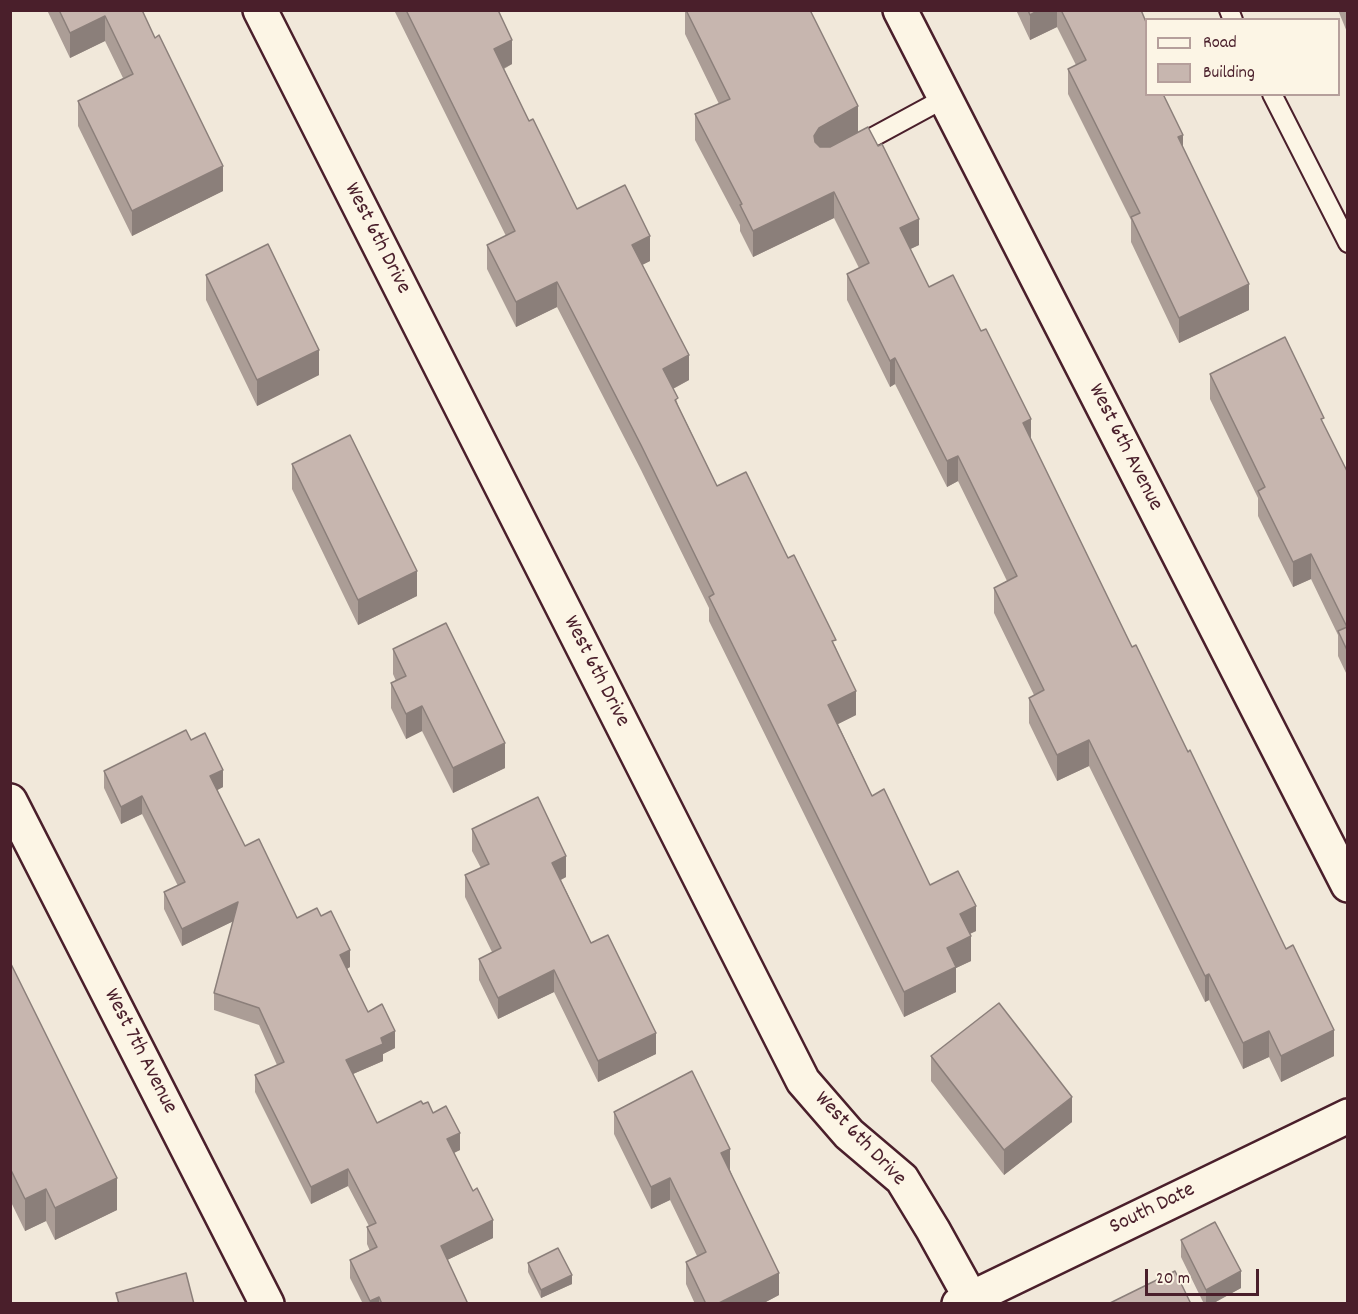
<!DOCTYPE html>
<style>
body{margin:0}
#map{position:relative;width:1358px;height:1314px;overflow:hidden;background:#f1e8da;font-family:Dekko,sans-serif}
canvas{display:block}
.frame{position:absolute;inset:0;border:12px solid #4a1f2b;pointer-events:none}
.legend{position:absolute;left:1145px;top:18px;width:195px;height:78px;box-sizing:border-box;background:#fcf5e5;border:2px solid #b59f9b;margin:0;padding:8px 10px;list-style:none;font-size:18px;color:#4a1f2b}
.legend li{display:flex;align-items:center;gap:12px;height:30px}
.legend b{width:30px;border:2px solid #b59f9b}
.scale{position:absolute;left:1145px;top:1269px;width:114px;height:27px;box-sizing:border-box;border:3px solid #4a1f2b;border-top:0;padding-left:8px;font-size:18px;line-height:21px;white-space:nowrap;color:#4a1f2b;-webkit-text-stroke:4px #fcf5e5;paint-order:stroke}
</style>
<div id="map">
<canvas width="1358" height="1314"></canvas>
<div class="frame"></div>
<ul class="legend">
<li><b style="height:8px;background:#fcf5e5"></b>Road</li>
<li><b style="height:16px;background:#c7b6af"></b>Building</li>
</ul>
<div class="scale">20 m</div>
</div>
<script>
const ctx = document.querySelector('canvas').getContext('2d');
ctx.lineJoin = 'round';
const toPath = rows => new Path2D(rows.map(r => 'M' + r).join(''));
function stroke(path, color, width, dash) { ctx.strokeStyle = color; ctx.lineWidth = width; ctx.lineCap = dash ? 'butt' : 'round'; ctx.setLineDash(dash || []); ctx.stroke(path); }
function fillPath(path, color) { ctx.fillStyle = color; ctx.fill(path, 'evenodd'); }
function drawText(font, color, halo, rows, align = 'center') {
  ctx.font = font + ' Dekko,sans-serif'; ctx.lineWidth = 4.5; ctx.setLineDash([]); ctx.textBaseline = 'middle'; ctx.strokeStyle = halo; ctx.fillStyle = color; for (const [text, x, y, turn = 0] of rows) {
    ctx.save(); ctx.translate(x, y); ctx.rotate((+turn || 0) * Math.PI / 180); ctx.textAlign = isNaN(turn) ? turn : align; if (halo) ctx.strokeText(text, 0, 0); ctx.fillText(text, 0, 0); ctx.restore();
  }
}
const service = toPath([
 [1229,10,1233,20],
 [1272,94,1348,243],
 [851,149,945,98]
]);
const minor = toPath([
 [260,10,803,1081,849,1134,902,1179,933,1230,974,1304],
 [900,10,1348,885],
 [10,801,267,1304],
 [959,1304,1348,1116]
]);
stroke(service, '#4a1f2b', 22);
stroke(minor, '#4a1f2b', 38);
stroke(service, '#fcf5e5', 18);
stroke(minor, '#fcf5e5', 33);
fillPath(toPath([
 [47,10,142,10,223,191,132,236,78,126,78,101,123,78,105,41,70,58],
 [394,10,498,10,512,64,504,69,529,121,577,209,650,261,642,265,689,380,673,389,678,405,717,486,788,558,836,648,856,715,838,724,872,796,930,885,976,931,970,934,971,961,956,968,956,992,904,1017,709,621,709,608,641,470,557,307,516,327,487,269,487,245,506,236],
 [685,10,810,10,858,132,919,245,910,249,929,287,1031,440,1132,647,1334,1056,1281,1082,1269,1057,1243,1069,1209,1000,1205,1002,1089,766,1057,781,1029,723,1029,698,1034,695,994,613,994,588,1007,581,958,481,947,487,895,384,890,387,847,300,847,274,859,268,834,218,753,257,740,231,740,225,695,140,695,114,719,104,685,34],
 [1016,10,1141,10,1146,94,1183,148,1249,310,1179,343,1131,242,1131,220,1068,94,1068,69,1076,65,1057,27,1030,40],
 [1338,10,1347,10,1347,32],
 [206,275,319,375,257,406,206,300],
 [1210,374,1324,425,1347,471,1347,675,1338,656,1338,635,1311,579,1293,587,1258,516,1258,498,1210,399],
 [292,464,417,596,358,625,292,489],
 [393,649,505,768,453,793,422,731,406,739,391,708,391,683,396,681,393,674],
 [191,740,223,787,217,790,245,846,297,918,321,916,350,967,347,969,368,1012,395,1048,383,1054,383,1061,353,1074,377,1123,423,1104,433,1113,460,1150,454,1153,493,1238,447,1260,468,1304,363,1304,350,1278,350,1260,370,1251,367,1244,367,1227,369,1226,348,1186,311,1204,255,1092,255,1075,277,1065,259,1025,214,1010,214,993,233,921,182,946,164,909,164,892,178,886,142,814,121,824,104,788,104,771],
 [472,829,566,877,561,880,591,943,656,1054,598,1082,554,992,498,1019,479,980,479,959,492,952,465,897,465,875,481,868,472,851],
 [10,962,117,1210,55,1240,46,1221,25,1231,10,1200],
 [931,1056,1072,1122,1004,1175,931,1081],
 [614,1112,730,1170,779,1295,762,1304,695,1304,686,1284,686,1262,697,1256,670,1200,651,1209,614,1134],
 [1181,1240,1241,1288,1212,1304,1204,1304,1181,1257],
 [528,1263,572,1284,541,1298,528,1272]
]), '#ab9d96');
fillPath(toPath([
 [1039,10,1057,10,1057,27,1030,40,1030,15],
 [105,16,105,41,70,58,70,33],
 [512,40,512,64,494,73,494,49],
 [858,106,858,132,814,162,814,136,819,128],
 [1183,135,1183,160,1178,137],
 [223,166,223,191,132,236,132,211],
 [834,192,834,218,753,257,753,231],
 [919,219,919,245,900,254,900,228],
 [650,236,650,261,632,270,632,245],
 [557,282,557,307,516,327,516,302],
 [1249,284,1249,310,1179,343,1179,318],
 [319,350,319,375,257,406,257,380],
 [689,355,689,380,663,394,663,369],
 [895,358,895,384,890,387,890,361],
 [1031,419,1031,444,1023,423],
 [958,456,958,481,947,487,947,461],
 [1311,554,1311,579,1293,587,1293,562],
 [417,571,417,596,358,625,358,600],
 [856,691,856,715,828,729,828,705],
 [422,706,422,731,406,739,406,714],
 [1089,740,1089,766,1057,781,1057,755],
 [505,743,505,768,453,793,453,768],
 [223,770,223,787,210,794,210,776],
 [142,796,142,814,121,824,121,807],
 [566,856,566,877,552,884,552,863],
 [238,902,238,919,182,946,182,929],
 [976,906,976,931,960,938,960,914],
 [971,936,971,961,956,968,956,992,904,1017,904,992,947,948],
 [350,950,350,967,340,972,340,955],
 [554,970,554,992,498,1019,498,998],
 [1209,974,1209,1000,1205,1002,1205,976],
 [1334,1030,1334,1056,1281,1082,1281,1056],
 [395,1031,395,1048,383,1054,383,1061,346,1077,346,1060,381,1038],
 [1269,1031,1269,1057,1243,1069,1243,1043],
 [656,1033,656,1054,598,1082,598,1061],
 [1072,1097,1072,1122,1004,1175,1004,1150],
 [460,1133,460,1150,447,1156,447,1139],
 [730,1149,730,1170,721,1175,721,1153],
 [348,1169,348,1186,311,1204,311,1187],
 [117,1178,117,1210,55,1240,55,1208],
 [670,1178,670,1200,651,1209,651,1187],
 [46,1189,46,1221,25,1231,25,1199],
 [493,1220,493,1238,441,1263,441,1246],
 [1241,1271,1241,1288,1212,1304,1206,1304,1206,1290],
 [779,1273,779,1295,762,1304,717,1304],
 [572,1275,572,1284,541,1298,541,1290],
 [379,1297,379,1304,370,1304,370,1301]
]), '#8b7f7a');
const building = toPath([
 [59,10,142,10,155,38,159,35,223,166,132,211,78,101,133,74,105,16,70,33,59,10],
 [406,10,498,10,512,40,494,49,529,121,533,119,577,209,625,185,650,236,632,245,689,355,663,369,678,398,675,400,717,486,746,472,788,558,794,555,836,640,832,641,856,691,828,705,872,796,884,789,930,885,958,871,976,906,960,914,971,936,947,948,956,967,904,992,709,597,714,594,641,445,557,282,516,302,487,245,515,231,406,10],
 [686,10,810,10,858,106,819,128,814,136,815,142,820,147,830,147,868,127,878,146,882,144,919,219,900,228,929,287,953,275,981,331,986,329,1031,419,1023,423,1132,647,1136,645,1188,752,1190,750,1286,949,1293,945,1334,1030,1281,1056,1269,1031,1243,1043,1209,974,1205,976,1089,740,1057,755,1029,698,1044,690,994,588,1017,576,958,456,947,461,895,358,890,361,847,274,869,263,834,192,753,231,740,205,742,204,695,114,730,99,686,10],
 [1028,10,1039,10,1030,15,1028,10],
 [1061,10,1141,10,1146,22,1146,94,1163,94,1183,135,1178,137,1249,284,1179,318,1131,217,1140,213,1068,69,1086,60,1061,10],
 [268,244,319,350,257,380,206,275,268,244],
 [1285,337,1324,418,1321,419,1347,471,1347,650,1338,631,1347,627,1311,554,1293,562,1258,491,1265,487,1210,374,1285,337],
 [350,435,417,571,358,600,292,464,350,435],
 [446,623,505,743,453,768,422,706,406,714,391,683,406,676,393,649,446,623],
 [186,730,191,740,205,733,223,770,210,776,245,846,259,839,297,918,317,908,321,916,331,911,350,950,340,955,368,1012,382,1004,395,1031,381,1038,383,1044,346,1060,377,1123,421,1101,423,1104,428,1102,433,1113,446,1106,460,1133,447,1139,473,1191,477,1188,493,1220,441,1246,468,1304,382,1304,379,1297,370,1301,350,1260,377,1247,367,1227,376,1223,348,1169,311,1187,255,1075,284,1062,259,1008,214,993,238,902,182,929,164,892,185,882,142,796,121,807,104,771,186,730],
 [538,797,566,856,552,863,591,943,608,935,656,1033,598,1061,554,970,498,998,479,959,501,948,465,875,489,864,472,829,538,797],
 [10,962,117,1178,55,1208,46,1189,25,1199,10,1168,10,962],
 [999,1003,1072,1097,1004,1150,931,1056,999,1003],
 [692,1071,730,1149,721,1153,779,1273,717,1304,706,1304,686,1262,706,1252,670,1178,651,1187,614,1112,692,1071],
 [1215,1222,1241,1271,1206,1290,1181,1240,1215,1222],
 [558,1248,572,1275,541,1290,528,1263,558,1248],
 [1175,1271,1191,1304,1108,1304,1175,1271],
 [186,1273,194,1304,119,1304,116,1293,186,1273]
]);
fillPath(building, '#c7b6af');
stroke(building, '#8b7f7a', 1.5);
drawText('22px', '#4a1f2b', '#fcf5e5', [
 ["West 6th Drive",376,239,63],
 ["West 6th Avenue",1124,448,63],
 ["West 6th Drive",595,672,63],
 ["West 7th Avenue",139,1052,63],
 ["West 6th Drive",859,1140,46],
 ["South Date",1153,1210,-26]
]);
</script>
